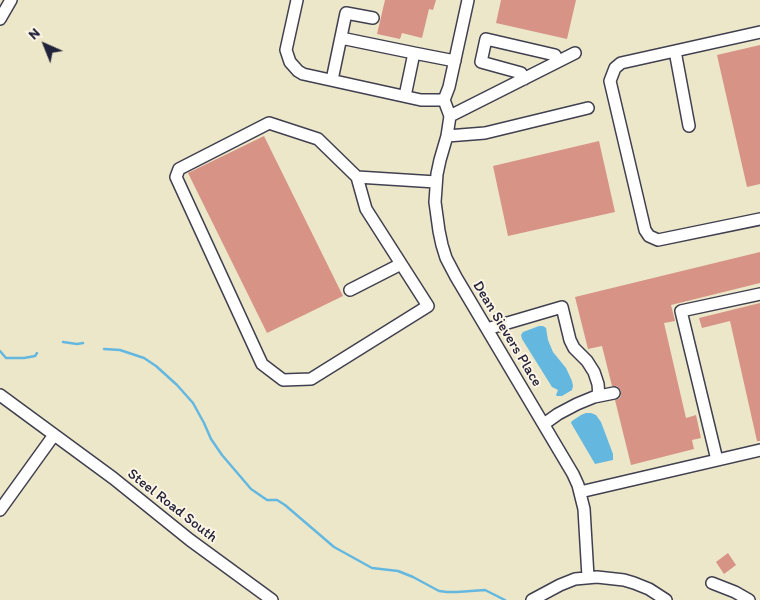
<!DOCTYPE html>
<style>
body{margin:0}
#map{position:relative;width:760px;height:600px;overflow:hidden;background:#ede7c9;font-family:Itim,sans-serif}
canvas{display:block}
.north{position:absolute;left:20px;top:20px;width:50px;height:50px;-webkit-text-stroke:4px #fcf5e5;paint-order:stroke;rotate:316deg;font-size:14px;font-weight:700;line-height:20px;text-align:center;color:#22223b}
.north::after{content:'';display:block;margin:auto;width:18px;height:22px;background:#22223b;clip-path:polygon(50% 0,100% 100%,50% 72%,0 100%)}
</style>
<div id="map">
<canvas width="760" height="600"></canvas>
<div class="north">N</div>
</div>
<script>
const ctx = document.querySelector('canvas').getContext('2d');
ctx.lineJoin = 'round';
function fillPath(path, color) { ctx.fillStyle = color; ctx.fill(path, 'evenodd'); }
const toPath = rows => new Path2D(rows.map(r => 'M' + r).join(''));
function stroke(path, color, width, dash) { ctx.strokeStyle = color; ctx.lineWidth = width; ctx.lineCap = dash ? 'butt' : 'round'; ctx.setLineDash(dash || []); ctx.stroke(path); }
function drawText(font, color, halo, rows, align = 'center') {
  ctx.font = font + ' Itim,sans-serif'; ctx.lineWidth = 4; ctx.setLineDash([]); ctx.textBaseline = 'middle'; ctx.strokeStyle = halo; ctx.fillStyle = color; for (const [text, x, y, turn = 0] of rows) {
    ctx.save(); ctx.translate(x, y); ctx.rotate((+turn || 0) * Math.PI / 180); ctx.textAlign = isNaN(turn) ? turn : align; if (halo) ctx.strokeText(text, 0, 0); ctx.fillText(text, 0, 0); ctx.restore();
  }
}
fillPath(toPath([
 [539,326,543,326,546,328,548,340,553,352,566,368,572,381,573,386,572,390,562,396,557,396,556,395,558,390,552,387,522,339,521,335,523,332],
 [586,413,591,413,596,415,601,422,613,454,613,460,595,464,571,423,572,421,581,415]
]), '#64b8e0');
stroke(toPath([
 [63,342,77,344,83,343],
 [104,349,120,350,144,358,156,366,177,385,193,403,204,423,211,439,222,455,251,489,267,500,277,500,285,505,334,547,372,568,398,571,413,577,439,591,447,592,457,592,485,590,505,600],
 [0,351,6,358,24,358,35,356,37,353]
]), '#64b8e0', 2.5);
fillPath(toPath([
 [385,0,436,0,433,10,429,9,422,38,402,33,400,39,377,34],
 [501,0,576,0,567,39,496,23],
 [760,45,760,184,747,187,717,55],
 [264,136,343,296,267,333,188,173],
 [599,141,615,212,508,236,493,166],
 [760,252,760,283,671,305,675,321,664,323,686,418,696,415,701,438,692,440,694,449,631,465,615,400,619,399,621,396,621,391,617,386,612,386,602,346,588,349,575,297],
 [760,303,760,441,757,441,730,321,702,328,699,318],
 [728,553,736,565,724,574,716,562]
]), '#d69386');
const minor = toPath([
 [297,0,286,50,290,62,298,71,303,74,421,100,444,100],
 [0,19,11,0],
 [341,38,414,53],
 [675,51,621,63,615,68,610,81,645,230,649,236,658,240,760,219],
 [524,79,521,73,481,62,486,39,555,55,558,61],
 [332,80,346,13,373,18],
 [405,96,414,53,455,61],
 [444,100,450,116,447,136,440,160,437,174,435,202,439,231,442,245,446,258,456,277,573,474,578,485,584,509,588,577],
 [444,100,449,87,468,0],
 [450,116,575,53],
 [689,126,675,51,760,32],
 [447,136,485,133,588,108],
 [357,177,366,209,428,306,311,379,283,380,262,364,176,177,179,169,269,123,318,139,357,177,436,182],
 [350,290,401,264],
 [487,329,562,307,570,340,574,348,587,361,594,372,598,384,599,396],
 [0,395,113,478,190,540,272,600],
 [544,424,558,414,577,404,594,397,614,393],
 [717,460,681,311,760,294],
 [580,492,760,450],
 [0,510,54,435],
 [712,583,735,592,749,600],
 [532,600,560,585,575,579,597,577,624,580,634,583,649,589,666,600]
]);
stroke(minor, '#404050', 14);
stroke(minor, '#fff', 11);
drawText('15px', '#22223b', '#fcf5e5', [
 ["Dean Sievers Place",507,334,59],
 ["Steel Road South",172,506,38]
]);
</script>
